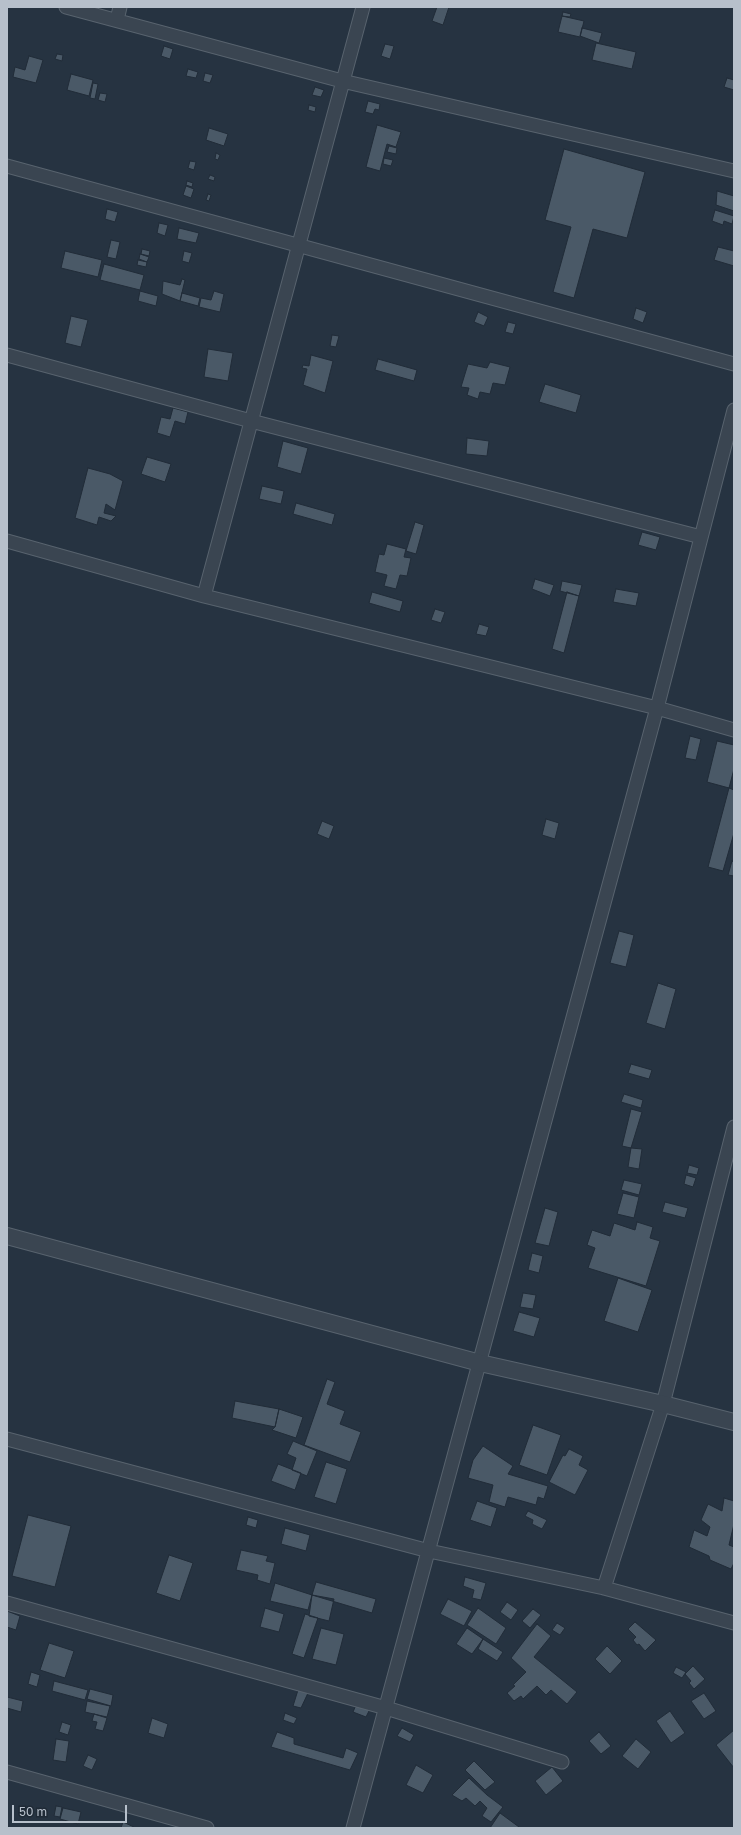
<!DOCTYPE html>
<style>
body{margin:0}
#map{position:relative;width:741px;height:1835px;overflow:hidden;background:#263341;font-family:"Golos Text",sans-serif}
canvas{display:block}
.frame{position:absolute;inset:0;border:8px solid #b7c0cb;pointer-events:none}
.scale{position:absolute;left:12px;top:1805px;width:115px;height:18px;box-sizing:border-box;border:2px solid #b7c0cb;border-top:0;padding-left:5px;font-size:12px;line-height:14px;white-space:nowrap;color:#b7c0cb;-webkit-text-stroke:3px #1f2a36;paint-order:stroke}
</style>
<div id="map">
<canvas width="741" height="1835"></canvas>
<div class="frame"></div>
<div class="scale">50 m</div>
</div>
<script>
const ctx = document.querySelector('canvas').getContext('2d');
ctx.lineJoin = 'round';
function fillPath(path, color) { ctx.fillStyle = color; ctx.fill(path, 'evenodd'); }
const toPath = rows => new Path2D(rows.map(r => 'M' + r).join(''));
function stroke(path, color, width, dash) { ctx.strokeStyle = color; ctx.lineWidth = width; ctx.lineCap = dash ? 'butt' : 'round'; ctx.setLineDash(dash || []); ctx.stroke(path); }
const building = toPath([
 [437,7,449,7,443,25,432,21,437,7],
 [563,12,571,14,570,17,562,16,563,12],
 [562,16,584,21,580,37,558,32,562,16],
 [582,28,602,33,599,43,580,36,582,28],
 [596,43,636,52,632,69,592,60,596,43],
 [385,44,394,46,390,59,381,56,385,44],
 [164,46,173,49,170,59,161,56,164,46],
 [57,54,63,55,62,61,55,59,57,54],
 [29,56,43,60,36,83,13,77,15,67,25,70,29,56],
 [188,69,198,72,196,78,186,76,188,69],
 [205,73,213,75,210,83,203,81,205,73],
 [71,74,93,80,89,96,67,90,71,74],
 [727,78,734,80,734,90,724,87,727,78],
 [93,83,98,84,95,99,90,98,93,83],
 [315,87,324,90,321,97,312,95,315,87],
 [100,93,107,94,105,102,98,100,100,93],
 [368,101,380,104,379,110,375,109,373,114,365,112,368,101],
 [309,105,316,107,315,112,308,110,309,105],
 [377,125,401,132,396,147,387,144,380,171,366,167,377,125],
 [209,128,228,134,224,146,206,140,209,128],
 [389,146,397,148,396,154,387,152,389,146],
 [564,149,645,172,627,238,593,229,574,298,553,292,571,227,545,220,564,149],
 [216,153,220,155,218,160,215,159,216,153],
 [384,158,393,160,391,166,383,164,384,158],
 [190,161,196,162,194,170,188,168,190,161],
 [210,175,215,177,214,181,208,179,210,175],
 [187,181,193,183,192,187,186,185,187,181],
 [186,186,194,189,191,198,183,195,186,186],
 [717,191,734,196,734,211,716,205,717,191],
 [208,194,211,195,209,201,206,200,208,194],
 [107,209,118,212,115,222,105,219,107,209],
 [715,210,734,216,732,224,724,221,723,225,712,221,715,210],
 [159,223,168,225,165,236,157,233,159,223],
 [179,228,199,233,196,243,177,239,179,228],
 [111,240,120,242,116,259,107,257,111,240],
 [718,247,734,251,734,266,714,260,718,247],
 [142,249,150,251,149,256,141,254,142,249],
 [65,251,102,260,98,277,61,268,65,251],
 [184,251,192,253,189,263,182,261,184,251],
 [140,254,149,257,147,262,139,259,140,254],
 [138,260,147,262,146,267,137,265,138,260],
 [104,264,144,275,140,290,100,280,104,264],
 [182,279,185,280,180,301,162,294,163,281,180,285,182,279],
 [140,291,158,296,156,306,138,301,140,291],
 [214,291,224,294,220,312,199,307,201,298,211,300,214,291],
 [182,293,200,298,198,306,180,301,182,293],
 [636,308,647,312,643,323,633,319,636,308],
 [478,312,488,317,484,326,474,322,478,312],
 [71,316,88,320,81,347,65,343,71,316],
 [508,322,516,324,513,334,505,332,508,322],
 [332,335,339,336,336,347,330,346,332,335],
 [208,349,233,353,228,381,204,377,208,349],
 [311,355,333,361,325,393,303,385,307,369,302,368,303,365,309,366,311,355],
 [378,359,417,370,414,381,375,370,378,359],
 [490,362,510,367,505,385,493,383,490,394,480,392,478,399,467,395,469,388,461,387,468,364,487,368,490,362],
 [545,384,581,395,576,413,539,402,545,384],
 [173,408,188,412,185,424,175,421,170,437,157,433,161,417,170,419,173,408],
 [467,438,489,441,487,456,466,454,467,438],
 [283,441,308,448,301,474,277,467,283,441],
 [147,457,171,464,165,482,141,474,147,457],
 [88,468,110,474,123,481,115,510,106,504,104,513,116,516,111,521,99,517,97,525,75,518,88,468],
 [262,486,284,491,281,504,259,499,262,486],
 [296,503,335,514,332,525,293,514,296,503],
 [415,522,424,525,416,554,406,551,415,522],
 [642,532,660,537,656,550,638,545,642,532],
 [387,544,406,549,404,557,411,558,407,576,400,575,396,589,384,586,387,575,375,572,379,554,384,555,387,544],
 [535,579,554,585,550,596,532,589,535,579],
 [562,581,582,585,579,596,560,591,562,581],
 [616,589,639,593,636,606,613,602,616,589],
 [372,592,403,601,400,612,369,603,372,592],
 [567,592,579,596,564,653,552,649,567,592],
 [435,609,445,612,441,623,431,620,435,609],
 [479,624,489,627,486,636,476,634,479,624],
 [690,736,701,739,696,760,685,758,690,736],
 [717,741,734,745,734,769,729,788,707,782,717,741],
 [729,788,734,790,734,833,723,871,708,867,729,788],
 [546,819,559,823,555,839,542,835,546,819],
 [322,821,334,826,329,839,317,834,322,821],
 [732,861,734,862,734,876,728,875,732,861],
 [619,931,634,935,626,967,610,963,619,931],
 [658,983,676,989,665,1029,646,1023,658,983],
 [631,1064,652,1070,649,1079,628,1073,631,1064],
 [624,1094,643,1100,641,1108,621,1102,624,1094],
 [631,1109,642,1112,631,1148,622,1146,631,1109],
 [631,1148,642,1149,639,1169,628,1167,631,1148],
 [689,1165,699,1168,697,1175,687,1173,689,1165],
 [686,1175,696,1178,693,1187,684,1184,686,1175],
 [624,1180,642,1184,639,1195,621,1190,624,1180],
 [623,1193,639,1197,634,1218,617,1214,623,1193],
 [665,1202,688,1208,685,1218,662,1212,665,1202],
 [545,1208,558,1212,549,1246,535,1243,545,1208],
 [637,1222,653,1227,650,1238,660,1241,646,1286,588,1268,595,1248,587,1245,592,1230,610,1236,614,1223,635,1230,637,1222],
 [532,1253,543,1256,539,1273,528,1270,532,1253],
 [618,1278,652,1290,638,1332,604,1321,618,1278],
 [523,1293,536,1295,533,1309,520,1307,523,1293],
 [519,1312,540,1318,534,1337,513,1331,519,1312],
 [327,1379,335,1382,327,1404,345,1411,340,1424,361,1432,350,1462,304,1445,327,1379],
 [235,1401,279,1409,275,1427,232,1418,235,1401],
 [279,1409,303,1417,296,1438,272,1430,275,1427,279,1409],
 [533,1425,561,1435,547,1475,519,1465,533,1425],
 [293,1441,317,1451,307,1476,292,1470,296,1458,287,1454,293,1441],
 [483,1446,513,1466,508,1474,548,1486,544,1499,538,1497,536,1505,508,1497,505,1507,489,1502,493,1485,468,1478,473,1460,483,1446],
 [569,1449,583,1456,579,1465,588,1470,575,1495,549,1482,563,1455,565,1456,569,1449],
 [326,1462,347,1469,336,1504,314,1497,326,1462],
 [278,1464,301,1473,295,1490,271,1481,278,1464],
 [724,1498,734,1501,734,1524,729,1545,734,1547,734,1563,731,1569,710,1560,709,1556,689,1547,694,1530,707,1536,710,1527,701,1520,708,1504,722,1511,724,1498],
 [477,1501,497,1508,491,1527,470,1520,477,1501],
 [528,1511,547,1520,542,1529,532,1524,533,1520,525,1516,528,1511],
 [28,1515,71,1526,55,1587,12,1576,28,1515],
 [248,1517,258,1520,256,1528,246,1525,248,1517],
 [285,1528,310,1535,306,1551,281,1544,285,1528],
 [241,1550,268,1556,266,1561,275,1563,270,1584,257,1580,258,1575,236,1570,241,1550],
 [169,1555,193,1563,180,1601,156,1593,169,1555],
 [465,1577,486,1583,481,1600,472,1598,474,1590,463,1586,465,1577],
 [316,1582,376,1599,372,1613,312,1595,316,1582],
 [275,1583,312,1595,308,1610,270,1601,275,1583],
 [312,1595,334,1599,329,1621,309,1616,312,1595],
 [448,1599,472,1611,464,1626,440,1614,448,1599],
 [507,1602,518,1610,511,1620,500,1612,507,1602],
 [265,1608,284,1614,279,1632,260,1627,265,1608],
 [478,1608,506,1628,496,1644,467,1625,478,1608],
 [533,1609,541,1615,530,1628,522,1621,533,1609],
 [7,1611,20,1616,16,1630,7,1627,7,1611],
 [305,1614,318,1618,304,1658,292,1654,305,1614],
 [635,1622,656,1640,645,1651,639,1644,637,1645,633,1640,636,1637,628,1629,635,1622],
 [557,1623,565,1628,560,1635,552,1630,557,1623],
 [537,1624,551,1636,534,1657,577,1692,567,1704,551,1690,546,1695,537,1686,523,1699,521,1696,514,1701,507,1693,515,1686,513,1685,526,1672,511,1658,537,1624],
 [321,1628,344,1634,336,1665,312,1659,321,1628],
 [467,1628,483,1639,472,1654,456,1644,467,1628],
 [483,1639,503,1652,497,1661,478,1649,483,1639],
 [49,1643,74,1651,65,1678,40,1670,49,1643],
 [607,1646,622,1661,610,1674,595,1659,607,1646],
 [693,1666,705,1679,694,1689,689,1683,691,1681,685,1674,693,1666],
 [676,1667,686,1672,682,1678,673,1673,676,1667],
 [31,1672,40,1675,37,1687,28,1684,31,1672],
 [54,1681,88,1690,85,1700,52,1691,54,1681],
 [90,1689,113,1695,111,1706,87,1699,90,1689],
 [298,1690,308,1693,301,1708,293,1706,298,1690],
 [704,1693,716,1711,704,1719,691,1701,704,1693],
 [7,1697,23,1701,21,1712,7,1708,7,1697],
 [87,1701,110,1706,107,1717,85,1712,87,1701],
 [356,1705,370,1709,366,1717,353,1712,356,1705],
 [670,1711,685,1733,671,1743,656,1721,670,1711],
 [285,1713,297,1718,294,1724,283,1720,285,1713],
 [94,1714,107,1718,103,1731,95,1729,97,1722,92,1721,94,1714],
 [152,1718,168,1724,164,1738,148,1733,152,1718],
 [62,1722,71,1725,68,1735,59,1732,62,1722],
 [402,1728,414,1735,410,1742,397,1736,402,1728],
 [734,1730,734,1768,716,1745,734,1730],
 [277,1732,294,1738,294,1744,343,1758,346,1748,358,1753,350,1770,271,1747,277,1732],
 [599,1732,611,1746,601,1754,589,1741,599,1732],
 [56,1739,69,1741,66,1762,53,1760,56,1739],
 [636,1739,651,1752,638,1769,622,1756,636,1739],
 [88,1755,97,1759,92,1770,83,1766,88,1755],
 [474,1761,495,1782,485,1790,465,1770,474,1761],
 [416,1765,433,1775,423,1793,406,1785,416,1765],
 [552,1767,563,1781,546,1795,535,1781,552,1767],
 [469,1778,487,1795,503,1807,491,1822,482,1816,487,1808,480,1801,475,1806,466,1798,462,1801,452,1795,469,1778],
 [56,1806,62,1807,60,1817,54,1816,56,1806],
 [63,1808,81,1812,78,1824,60,1819,63,1808],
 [500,1813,519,1827,518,1828,490,1828,500,1813],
 [123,1822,134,1827,134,1828,121,1828,123,1822]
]);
fillPath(building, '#4a5967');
stroke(building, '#212c38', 1);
const minor = toPath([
 [66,7,342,81,734,171],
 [117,20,120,7],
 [7,166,734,364],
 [7,355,251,421,701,537],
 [7,541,204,596,657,708,734,730],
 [204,596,363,7],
 [7,1439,429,1551,604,1588,734,1623],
 [604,1588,663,1404,734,1127],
 [7,1603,386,1708,562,1762],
 [7,1772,207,1828],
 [353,1828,657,708,734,410]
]);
const tertiary = toPath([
 [7,1236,480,1363,663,1404,734,1422]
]);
stroke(minor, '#58636e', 15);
stroke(tertiary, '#58636e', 18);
stroke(minor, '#3a4551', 13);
stroke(tertiary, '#3a4551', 16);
</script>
